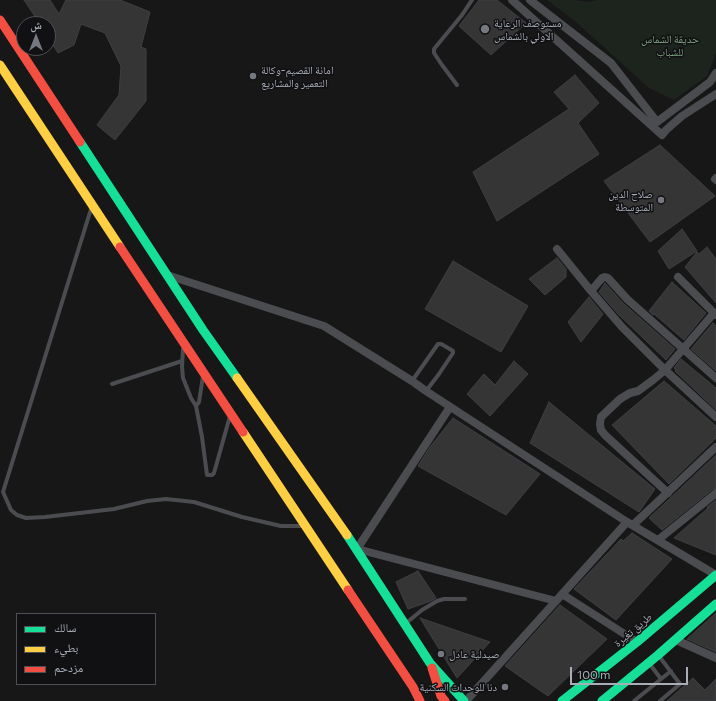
<!DOCTYPE html>
<meta charset="utf-8">
<style>
body{margin:0}
#map{position:relative;width:716px;height:701px;overflow:hidden;background:#171717;font-family:Commissioner,"Noto Naskh Arabic",sans-serif}
canvas{display:block}
.legend{position:absolute;left:16px;top:613px;width:140px;height:72px;box-sizing:border-box;background:#111113;border:1px solid #4d4f55;margin:0;padding:5px 7px;list-style:none;font-size:12px;color:#a8adb8}
.legend li{display:flex;align-items:center;gap:8px;height:20px}
.legend b{width:20px;border:1px solid #4d4f55}
.north{position:absolute;left:16px;top:16px;width:40px;height:40px;box-sizing:border-box;background:#111113;border:1px solid #4d4f55;border-radius:50%;rotate:0deg;font-size:11px;font-weight:700;line-height:16px;text-align:center;color:#a8adb8}
.north::after{content:'';display:block;margin:auto;width:14px;height:18px;background:#757880;clip-path:polygon(50% 0,100% 100%,50% 72%,0 100%)}
.scale{position:absolute;left:570px;top:667px;width:118px;height:18px;box-sizing:border-box;border:2px solid #a8adb8;border-top:0;padding-left:5px;font-size:12px;line-height:14px;white-space:nowrap;color:#a8adb8;-webkit-text-stroke:3px #111113;paint-order:stroke}
</style>
<div id="map">
<canvas width="716" height="701"></canvas>
<ul class="legend">
<li><b style="height:5px;background:#16e098"></b>سالك</li>
<li><b style="height:5px;background:#ffcf43"></b>بطيء</li>
<li><b style="height:5px;background:#f24e42"></b>مزدحم</li>
</ul>
<div class="north">ش</div>
<div class="scale">100 m</div>
</div>
<script>
const ctx = document.querySelector('canvas').getContext('2d');
ctx.lineJoin = 'round';
function fillPath(path, color) { ctx.fillStyle = color; ctx.fill(path, 'evenodd'); }
const toPath = rows => new Path2D(rows.map(r => 'M' + r).join(''));
function stroke(path, color, width, dash) { ctx.strokeStyle = color; ctx.lineWidth = width; ctx.lineCap = dash ? 'butt' : 'round'; ctx.setLineDash(dash || []); ctx.stroke(path); }
function drawText(font, color, halo, rows, align = 'center') {
  ctx.font = font + ' Commissioner,"Noto Naskh Arabic",sans-serif'; ctx.lineWidth = 3; ctx.setLineDash([]); ctx.textBaseline = 'middle'; ctx.strokeStyle = halo; ctx.fillStyle = color; for (const [text, x, y, turn = 0] of rows) {
    ctx.save(); ctx.translate(x, y); ctx.rotate((+turn || 0) * Math.PI / 180); ctx.textAlign = isNaN(turn) ? turn : align; if (halo) ctx.strokeText(text, 0, 0); ctx.fillText(text, 0, 0); ctx.restore();
  }
}
fillPath(toPath([
 [547,0,574,0,589,2,597,0,716,0,716,53,707,76,674,100,649,88,576,22]
]), '#1d241e');
const building = toPath([
 [24,0,50,0,59,14,66,0,120,0,150,12,141,47,146,49,146,101,115,140,97,125,119,95,121,66,105,33,81,24,74,45,58,53,48,37,48,24,40,24,24,0],
 [479,0,497,0,526,23,491,55,459,26,479,0],
 [575,75,599,103,578,123,599,154,497,221,473,172,569,109,554,92,575,75],
 [660,145,715,196,650,242,604,181,660,145],
 [682,229,697,251,669,269,658,251,682,229],
 [707,247,716,259,716,303,685,267,697,252,699,254,707,247],
 [557,258,566,269,566,277,545,295,529,279,557,258],
 [453,261,528,306,501,352,425,309,453,261],
 [672,282,706,313,684,340,654,314,653,315,649,311,672,282],
 [605,283,623,303,675,349,666,360,618,314,599,292,605,283],
 [589,297,603,314,581,342,568,322,589,297],
 [713,323,716,326,716,371,691,349,713,323],
 [681,359,716,388,716,410,675,371,676,370,674,368,681,359],
 [514,361,528,374,490,416,467,394,484,374,495,385,514,361],
 [664,381,716,426,716,438,669,484,612,425,664,381],
 [549,402,655,489,639,512,530,443,549,402],
 [453,418,540,474,506,515,418,466,430,447,453,418],
 [716,455,716,488,713,489,662,530,649,518,716,455],
 [716,500,716,555,674,538,708,508,707,507,716,500],
 [632,533,672,559,616,620,574,589,621,539,623,541,632,533],
 [418,571,436,598,431,601,408,609,396,582,418,571],
 [560,605,607,639,548,696,505,666,560,605],
 [716,613,716,652,687,639,716,613],
 [420,618,490,642,457,678,420,618],
 [693,678,705,690,716,679,716,701,667,701,693,678]
]);
fillPath(building, '#353536');
stroke(building, '#3f4043', 1);
stroke(toPath([
 [457,85,442,65,434,53,434,49,462,15,472,0],
 [91,209,3,492,11,510,17,515,26,518,45,517,114,509,147,501,166,499,194,502,242,517,281,526,303,526],
 [183,349,182,367,183,378,191,398,196,406,199,402,203,376],
 [412,381,438,344,441,344,443,345,453,351,453,353,439,374,426,391],
 [112,384,182,361],
 [196,406,202,437,207,475,212,475,214,473,230,416],
 [405,624,422,610,437,601,444,599,465,599],
 [659,656,680,684,660,701],
 [661,679,671,671],
 [634,701,661,679,649,663]
]), '#4b4c50', 4);
stroke(toPath([
 [512,0,662,135,666,130,682,116,716,94],
 [530,0,611,63,657,122,710,82,716,73],
 [716,178,715,179,716,180],
 [557,249,591,291,622,327,665,370,716,417],
 [167,275,324,326,412,381,426,391,627,522,716,575],
 [678,277,716,315],
 [591,291,602,278,605,277,608,278,627,299,716,378],
 [450,407,357,549,556,601],
 [668,493,605,435,601,430,600,424,601,417,620,399,630,393,638,391,653,380,665,370,714,313],
 [633,525,716,447],
 [658,540,716,493],
 [562,594,637,642],
 [676,640,716,658],
 [466,701,627,522]
]), '#4b4c50', 8);
stroke(toPath([
 [80,142,203,330,237,378],
 [347,535,430,663,464,701],
 [562,701,637,642,716,575],
 [602,701,658,655,716,604]
]), '#16e098', 9);
stroke(toPath([
 [0,65,120,247],
 [237,378,347,535],
 [243,432,348,590]
]), '#ffcf43', 9);
stroke(toPath([
 [0,20,80,142],
 [120,247,243,432],
 [348,590,413,687,420,701],
 [432,668,441,696,445,701]
]), '#f24e42', 9);
for (const [x, y, r, color] of [
 [485,29,5,"#757880"],
 [253,76,4,"#757880"],
 [661,200,4,"#757880"],
 [441,654,4,"#757880"],
 [505,687,4,"#757880"]
]) { const dot = new Path2D(); dot.arc(x, y, r, 0, 2 * Math.PI); ctx.fillStyle = color; ctx.fill(dot); stroke(dot, '#111113', 1.5); }
drawText('11px', '#a8adb8', '#111113', [
 ["مستوصف الرعاية",494,23],
 ["الاولي بالشماس",494,36],
 ["امانة القصيم-وكالة",261,70],
 ["التعمير والمشاريع",261,83],
 ["صلاح الدين",653,194,"right"],
 ["المتوسطة",653,207,"right"],
 ["صيدلية عادل",449,654],
 ["دنا للوحدات السكنية",497,687,"right"]
], 'left');
drawText('11px', '#7fa381', '#111113', [
 ["حديقة الشماس",670,39],
 ["للشباب",670,52]
]);
drawText('11px', '#a8adb8', '#111113', [
 ["طريق تغيرة",633,630,-40]
]);
</script>
